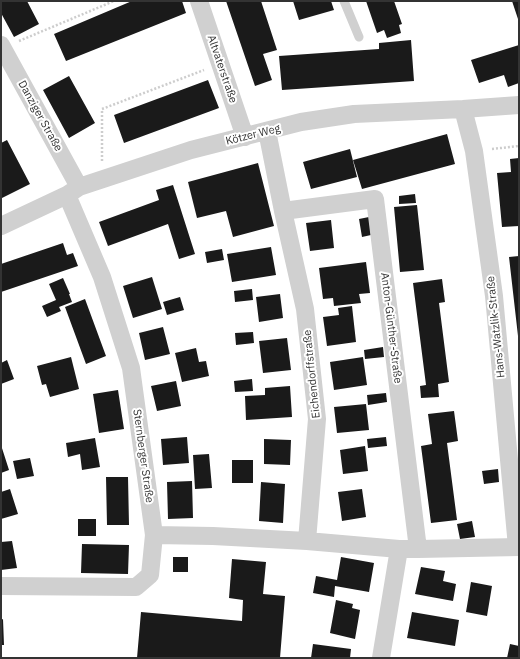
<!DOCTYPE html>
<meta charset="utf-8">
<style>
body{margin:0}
#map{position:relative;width:520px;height:659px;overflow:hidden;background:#fff;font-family:"IBM Plex Sans",sans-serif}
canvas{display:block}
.frame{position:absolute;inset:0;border:2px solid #333;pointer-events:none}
</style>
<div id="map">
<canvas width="520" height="659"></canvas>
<div class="frame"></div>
</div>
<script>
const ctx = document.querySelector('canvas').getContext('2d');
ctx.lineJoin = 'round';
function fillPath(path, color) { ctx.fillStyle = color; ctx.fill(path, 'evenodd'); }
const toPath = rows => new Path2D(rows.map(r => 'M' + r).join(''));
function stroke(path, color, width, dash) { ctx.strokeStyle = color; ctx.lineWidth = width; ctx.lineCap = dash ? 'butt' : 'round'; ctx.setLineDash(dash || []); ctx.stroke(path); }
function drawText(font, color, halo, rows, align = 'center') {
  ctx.font = font + ' "IBM Plex Sans",sans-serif'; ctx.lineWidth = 4; ctx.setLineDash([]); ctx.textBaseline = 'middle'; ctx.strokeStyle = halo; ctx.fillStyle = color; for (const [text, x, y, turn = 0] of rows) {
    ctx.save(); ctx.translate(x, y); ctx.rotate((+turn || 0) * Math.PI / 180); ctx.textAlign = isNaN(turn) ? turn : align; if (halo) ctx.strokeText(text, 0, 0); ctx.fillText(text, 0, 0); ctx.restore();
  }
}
fillPath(toPath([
 [1,1,27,1,39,24,14,37,1,13],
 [132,1,182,1,186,13,66,61,54,34],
 [226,1,261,1,277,50,263,54,272,80,255,86],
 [293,1,331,1,334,10,299,20],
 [366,1,394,1,402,24,399,25,401,33,387,38,384,30,377,33],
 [512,1,519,1,519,22],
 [411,40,414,81,282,90,279,56,379,49,379,43],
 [519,45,519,83,508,87,504,75,479,83,471,60],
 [69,76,95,123,69,138,43,90],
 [208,80,219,108,124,143,114,115],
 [447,134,455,164,362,189,353,160],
 [7,140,30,184,2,198,1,196,1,143],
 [350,149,357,177,311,189,303,162],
 [519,158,519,226,502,227,497,173,511,172,510,159],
 [258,163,274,226,233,237,226,211,197,218,188,182],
 [173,185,195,254,179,259,168,224,108,246,99,222,159,200,156,190],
 [415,194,416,203,399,204,399,196],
 [417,205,424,270,400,272,394,207],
 [369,217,371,235,362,237,359,219],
 [331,220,334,248,310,251,306,223],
 [63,243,67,255,73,253,78,266,1,292,1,264],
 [271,247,276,275,232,282,227,254],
 [222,249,224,260,207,263,205,252],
 [519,256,519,336,518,336,509,257],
 [366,262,370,293,359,294,361,303,334,306,333,298,323,299,319,268],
 [152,277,162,309,133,318,123,286],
 [63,278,70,294,69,294,72,302,59,307,61,311,47,317,42,306,56,300,49,284],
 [442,279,445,302,439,303,449,382,438,384,439,397,421,398,420,386,426,385,413,283],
 [252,289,253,300,235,302,234,291],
 [280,294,283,318,259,322,256,297],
 [180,297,184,310,167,315,163,302],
 [85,299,106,356,86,364,65,307],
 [352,306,356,342,327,346,323,317,339,315,338,308],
 [163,327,170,354,145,360,139,333],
 [253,332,254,343,236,345,235,333],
 [287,338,291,370,263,373,259,341],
 [383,347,384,357,365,359,364,350],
 [196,348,199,362,206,361,209,376,182,382,175,353],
 [71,357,79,389,50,397,46,384,42,385,37,366],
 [363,357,367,385,334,390,330,362],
 [7,360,14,379,1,384,1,363],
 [252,379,253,391,235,392,234,381],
 [176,381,181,406,157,411,151,386],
 [290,386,292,417,246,420,245,396,265,395,265,388],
 [118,390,124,429,99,433,93,394],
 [386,393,387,402,368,405,367,395],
 [366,404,369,430,337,433,334,407],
 [454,411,458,441,447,443,457,520,431,523,421,446,432,444,428,414],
 [187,437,189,463,163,465,161,439],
 [386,437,387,446,368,448,367,439],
 [95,438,100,467,82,470,80,454,68,457,66,443],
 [264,439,291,440,290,465,264,464],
 [1,445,9,470,1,473],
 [365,446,368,471,343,474,340,450],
 [209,454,212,488,195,489,193,455],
 [30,458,34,476,17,479,13,461],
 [232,460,253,460,253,483,232,483],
 [498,469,499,482,484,484,482,471],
 [106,477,128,477,129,525,107,525],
 [192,481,193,518,168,519,167,482],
 [261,482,285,484,283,523,259,521],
 [10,489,18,514,1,519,1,492],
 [362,489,366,517,342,521,338,492],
 [78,519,96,519,96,536,78,536],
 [472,521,475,537,460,539,457,524],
 [12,541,17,568,1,570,1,542],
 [82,544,129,545,128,574,81,573],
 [173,557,188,557,188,572,173,572],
 [341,557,374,563,369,592,335,586,334,597,313,593,316,576,337,580],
 [232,559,266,562,263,594,285,596,280,658,137,658,141,612,242,621,243,600,229,598],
 [421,567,445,571,443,581,456,584,453,601,415,594],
 [471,582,492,586,487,616,466,612],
 [336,600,353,604,352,608,360,610,355,639,330,633],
 [412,612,459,620,455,646,407,638],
 [3,619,4,645,1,645,1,620],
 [313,644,351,649,350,658,311,658],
 [510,644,519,646,519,658,507,658]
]), '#1a1a1a');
stroke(toPath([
 [19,41,114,1],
 [492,149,519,146],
 [102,161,102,109,204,70]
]), '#cdcdcd', 2.5, [2, 2]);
stroke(toPath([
 [344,1,359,37]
]), '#d0d0d0', 9);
stroke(toPath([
 [199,1,245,137],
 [1,45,79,187],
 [463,109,474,151,494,296,517,547],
 [283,211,375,199,418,549],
 [1,226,67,195,79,187,191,150,301,122,354,114,463,109,519,105],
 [154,535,213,536,307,541,317,419,305,309,283,211,267,131],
 [307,541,399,549,418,549,519,547],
 [1,586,136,587,150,575,154,535,131,368,102,277,67,195],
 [381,658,399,549]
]), '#d0d0d0', 18);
drawText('11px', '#333', '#fff', [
 ["Altvaterstraße",222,69,71],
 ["Danziger Straße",40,116,61],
 ["Kötzer Weg",253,135,-14],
 ["Hans-Watzlik-Straße",496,327,-96],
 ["Anton-Günther-Straße",391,328,83],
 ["Eichendorffstraße",312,374,-96],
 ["Sternberger Straße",143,456,82]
]);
</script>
